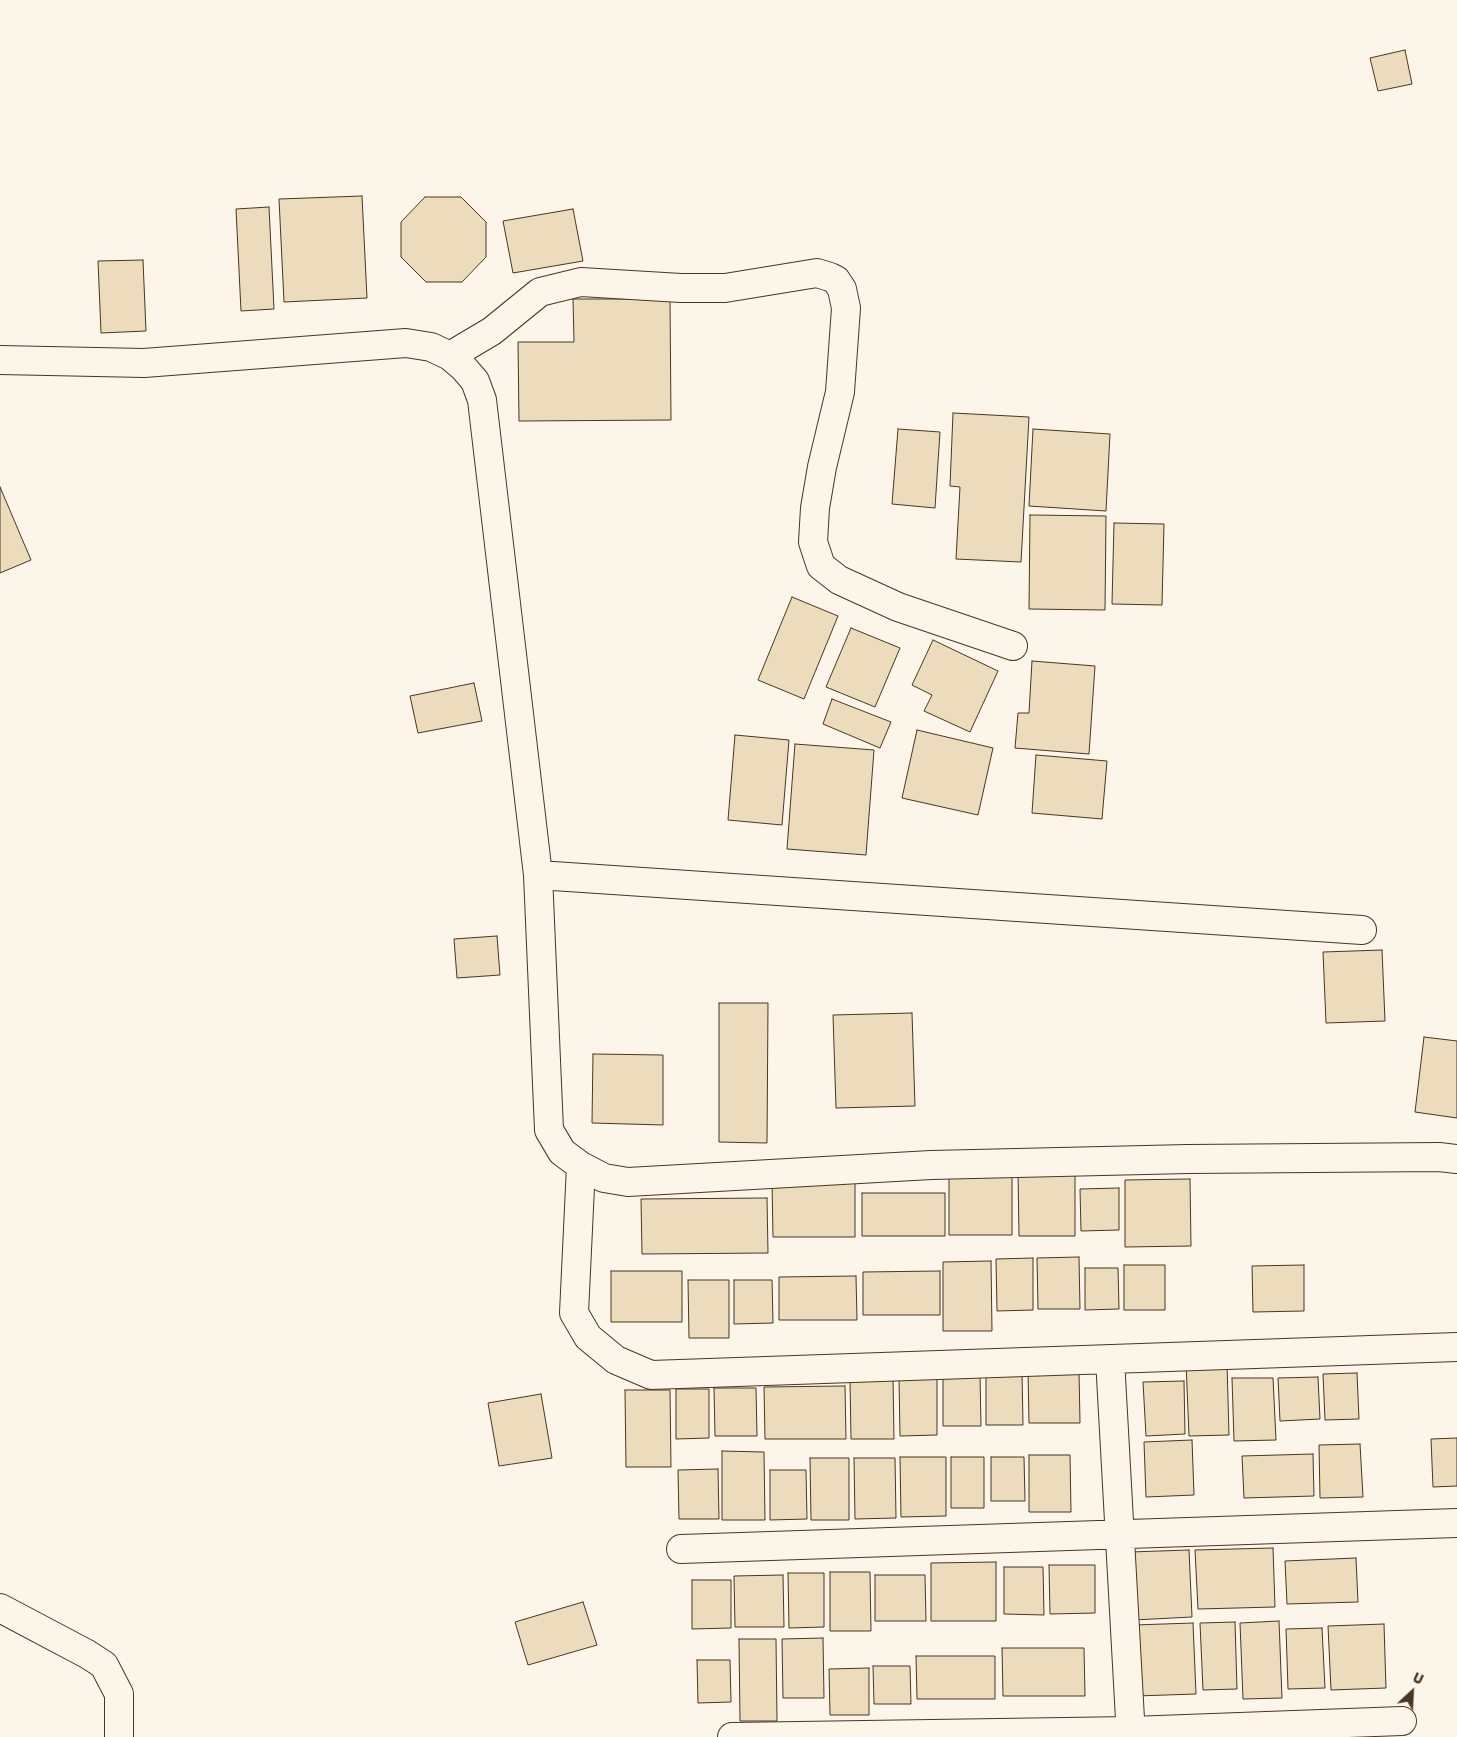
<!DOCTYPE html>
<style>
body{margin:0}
#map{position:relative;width:1457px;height:1737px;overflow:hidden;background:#fbf6e9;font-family:Jost,sans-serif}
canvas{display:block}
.north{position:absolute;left:1387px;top:1667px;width:50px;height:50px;-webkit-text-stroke:4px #fbf6e9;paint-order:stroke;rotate:25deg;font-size:14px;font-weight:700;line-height:20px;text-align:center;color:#4a3520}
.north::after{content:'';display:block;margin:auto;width:18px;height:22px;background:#4a3520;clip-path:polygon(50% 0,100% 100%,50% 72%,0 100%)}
</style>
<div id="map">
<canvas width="1457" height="1737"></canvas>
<div class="north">U</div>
</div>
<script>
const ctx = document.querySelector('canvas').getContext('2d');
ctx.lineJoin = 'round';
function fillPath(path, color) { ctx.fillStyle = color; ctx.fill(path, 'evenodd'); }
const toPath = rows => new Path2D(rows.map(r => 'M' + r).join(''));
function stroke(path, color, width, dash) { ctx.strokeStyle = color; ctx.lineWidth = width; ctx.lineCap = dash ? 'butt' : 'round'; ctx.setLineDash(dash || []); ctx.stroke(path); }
const building = toPath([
 [1405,50,1412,84,1378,91,1370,58,1405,50],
 [362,196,367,298,284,302,279,199,362,196],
 [425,197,461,197,486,222,486,257,462,282,426,282,401,257,401,222,425,197],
 [269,207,274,309,241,311,236,209,269,207],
 [573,209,583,261,513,273,503,221,573,209],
 [143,260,146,331,101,333,98,261,143,260],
 [573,299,670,299,671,420,519,421,518,342,574,342,573,299],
 [953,413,1029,417,1021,562,956,559,960,487,950,486,953,413],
 [898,429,940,432,935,508,892,504,898,429],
 [1033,429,1110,434,1106,511,1029,506,1033,429],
 [0,487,31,560,0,573,0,487],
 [1030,515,1106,516,1105,610,1029,609,1030,515],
 [1114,523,1164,524,1162,605,1112,604,1114,523],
 [792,597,838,616,804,699,758,680,792,597],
 [851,628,900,648,875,707,826,687,851,628],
 [933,640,998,671,970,732,924,711,932,695,912,685,933,640],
 [1032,661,1095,666,1089,754,1015,748,1018,713,1029,713,1032,661],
 [474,683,482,721,418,733,410,696,474,683],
 [832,699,891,722,880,748,823,724,832,699],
 [917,730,993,748,978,815,902,798,917,730],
 [735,735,789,740,782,825,728,820,735,735],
 [795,744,874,750,866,855,787,849,795,744],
 [1036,755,1107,761,1102,819,1032,813,1036,755],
 [497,936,500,975,457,978,454,939,497,936],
 [1382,950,1385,1021,1326,1023,1323,952,1382,950],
 [719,1003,768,1003,767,1143,719,1142,719,1003],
 [912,1013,915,1106,836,1108,833,1015,912,1013],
 [1424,1037,1457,1041,1457,1118,1415,1112,1424,1037],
 [593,1054,663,1055,663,1125,592,1123,593,1054],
 [1018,1172,1075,1172,1075,1236,1019,1236,1018,1172],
 [949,1176,1012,1176,1012,1235,949,1235,949,1176],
 [1190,1179,1191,1246,1125,1247,1125,1180,1190,1179],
 [772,1181,855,1181,855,1237,773,1237,772,1181],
 [1119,1188,1119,1230,1081,1231,1080,1189,1119,1188],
 [862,1193,945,1193,945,1236,862,1236,862,1193],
 [767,1198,768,1253,642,1254,641,1199,767,1198],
 [1079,1257,1080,1309,1038,1309,1037,1258,1079,1257],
 [1033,1258,1033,1310,997,1311,996,1259,1033,1258],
 [991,1261,992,1331,943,1331,943,1262,991,1261],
 [1124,1265,1165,1265,1165,1310,1124,1310,1124,1265],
 [1304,1265,1304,1311,1253,1312,1252,1266,1304,1265],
 [1085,1268,1118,1268,1119,1309,1085,1310,1085,1268],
 [611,1271,682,1271,682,1322,611,1322,611,1271],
 [940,1271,940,1315,863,1315,863,1272,940,1271],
 [856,1276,857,1320,779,1320,779,1277,856,1276],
 [688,1280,729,1280,729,1338,689,1338,688,1280],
 [734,1280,772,1280,773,1323,734,1324,734,1280],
 [1227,1362,1229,1435,1189,1436,1186,1363,1227,1362],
 [1028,1371,1079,1371,1080,1423,1029,1423,1028,1371],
 [986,1372,1022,1372,1023,1425,986,1425,986,1372],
 [1357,1373,1359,1419,1325,1420,1323,1374,1357,1373],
 [943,1375,980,1375,981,1426,943,1426,943,1375],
 [1318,1377,1320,1419,1280,1421,1278,1378,1318,1377],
 [899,1378,937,1378,937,1435,900,1436,899,1378],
 [1232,1378,1273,1378,1276,1440,1234,1441,1232,1378],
 [850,1379,893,1379,894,1439,851,1439,850,1379],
 [1184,1381,1185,1434,1146,1436,1143,1382,1184,1381],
 [845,1386,846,1439,765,1439,764,1387,845,1386],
 [714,1388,756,1388,757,1436,715,1436,714,1388],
 [676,1389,709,1389,709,1438,676,1439,676,1389],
 [625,1390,670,1390,671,1467,626,1467,625,1390],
 [541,1394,552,1458,499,1466,488,1403,541,1394],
 [1457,1438,1457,1486,1433,1487,1431,1439,1457,1438],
 [1192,1440,1194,1495,1146,1497,1144,1442,1192,1440],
 [1360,1444,1363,1497,1320,1498,1319,1445,1360,1444],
 [722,1451,764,1452,765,1520,722,1520,722,1451],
 [1313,1454,1314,1496,1244,1498,1242,1456,1313,1454],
 [1029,1455,1070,1455,1071,1512,1029,1512,1029,1455],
 [900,1457,946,1457,946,1516,901,1517,900,1457],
 [951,1457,984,1457,984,1508,951,1508,951,1457],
 [991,1457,1024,1457,1025,1501,991,1501,991,1457],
 [810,1458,849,1458,849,1520,811,1520,810,1458],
 [854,1458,895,1458,896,1518,855,1519,854,1458],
 [718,1469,719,1519,679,1519,678,1470,718,1469],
 [770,1470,806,1470,807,1519,770,1520,770,1470],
 [1273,1548,1275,1607,1198,1609,1195,1550,1273,1548],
 [1189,1550,1192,1617,1133,1620,1130,1552,1189,1550],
 [1356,1558,1358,1602,1287,1604,1285,1561,1356,1558],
 [996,1562,996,1621,931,1621,931,1563,996,1562],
 [1049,1565,1095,1565,1095,1613,1050,1614,1049,1565],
 [1004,1567,1043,1567,1044,1615,1004,1614,1004,1567],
 [830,1572,870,1572,871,1631,830,1631,830,1572],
 [788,1573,824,1573,824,1627,789,1628,788,1573],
 [783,1575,784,1627,735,1627,734,1576,783,1575],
 [875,1575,925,1575,926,1621,875,1621,875,1575],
 [692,1580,731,1580,731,1628,692,1629,692,1580],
 [583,1602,597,1645,528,1665,515,1622,583,1602],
 [1279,1621,1282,1698,1243,1699,1240,1623,1279,1621],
 [1235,1622,1237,1689,1203,1690,1200,1623,1235,1622],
 [1193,1623,1196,1694,1136,1696,1134,1625,1193,1623],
 [1384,1624,1386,1688,1331,1690,1328,1626,1384,1624],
 [1322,1628,1325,1688,1288,1689,1286,1629,1322,1628],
 [823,1638,824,1698,783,1698,782,1639,823,1638],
 [739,1639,776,1639,777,1721,740,1721,739,1639],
 [1002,1648,1084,1648,1085,1696,1003,1696,1002,1648],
 [916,1656,995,1656,995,1699,917,1699,916,1656],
 [697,1660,730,1660,731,1702,698,1703,697,1660],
 [873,1666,910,1666,911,1704,874,1704,873,1666],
 [869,1668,869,1715,830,1715,829,1669,869,1668]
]);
fillPath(building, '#ecdcbc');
stroke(building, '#4a3520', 1);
const minor = toPath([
 [450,356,492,331,540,292,581,282,681,288,725,288,817,273,830,277,836,280,842,289,846,308,840,392,822,467,815,508,813,542,821,566,839,580,898,607,1013,646],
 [0,360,144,363,406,343,431,347,450,356,463,367,475,381,482,400,538,875,549,1130,562,1152,581,1166,604,1178,628,1182,931,1165,1188,1159,1439,1157,1457,1159],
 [538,875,1362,930],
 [581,1166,574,1313,588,1337,616,1360,651,1375,1457,1347],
 [1110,1359,1131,1737],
 [681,1549,1457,1523],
 [0,1608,87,1654,104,1665,119,1694,119,1737],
 [732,1737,1131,1731,1402,1721]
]);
stroke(minor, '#4a3520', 30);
stroke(minor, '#fbf6e9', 28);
</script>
